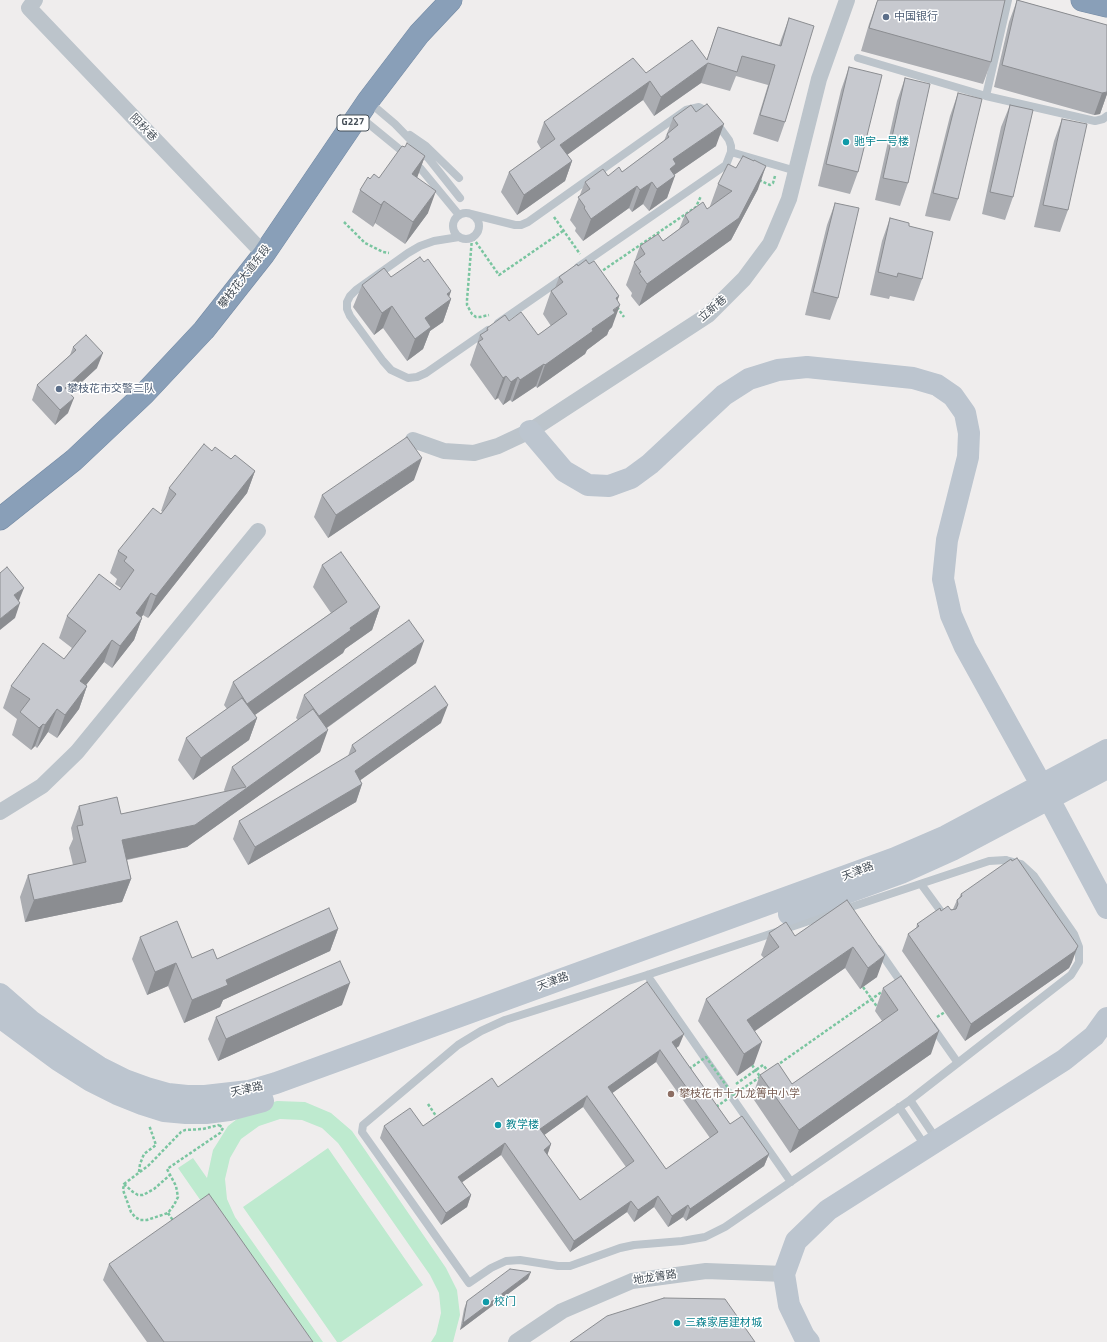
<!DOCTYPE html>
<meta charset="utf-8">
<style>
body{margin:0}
canvas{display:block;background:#efeded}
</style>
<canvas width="1107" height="1342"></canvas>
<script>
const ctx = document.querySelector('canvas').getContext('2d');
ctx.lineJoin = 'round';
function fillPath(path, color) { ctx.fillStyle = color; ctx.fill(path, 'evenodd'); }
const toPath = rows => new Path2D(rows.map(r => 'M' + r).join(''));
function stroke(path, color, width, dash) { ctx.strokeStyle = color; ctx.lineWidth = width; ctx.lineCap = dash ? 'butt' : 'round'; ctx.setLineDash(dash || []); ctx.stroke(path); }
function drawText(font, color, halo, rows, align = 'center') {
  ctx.font = font + ' "Titillium Web","Noto Sans SC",sans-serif'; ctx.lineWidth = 3; ctx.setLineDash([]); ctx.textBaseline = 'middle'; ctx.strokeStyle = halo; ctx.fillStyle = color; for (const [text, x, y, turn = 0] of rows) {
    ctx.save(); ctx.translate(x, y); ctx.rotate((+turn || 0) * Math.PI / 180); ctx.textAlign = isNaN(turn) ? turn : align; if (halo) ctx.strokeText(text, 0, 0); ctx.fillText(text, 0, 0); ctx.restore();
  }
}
fillPath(toPath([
 [277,1101,305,1102,331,1113,352,1131,446,1268,457,1290,460,1315,453,1342,431,1342,436,1334,441,1313,439,1293,430,1275,338,1143,322,1128,302,1120,280,1119,259,1126,241,1139,230,1158,225,1179,227,1199,235,1217,323,1342,299,1342,178,1168,193,1158,207,1178,213,1150,228,1126,250,1109],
 [328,1148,423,1285,341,1342,337,1342,243,1207]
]), '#beeacf');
const highway = toPath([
 [1082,0,1107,6],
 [0,519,74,460,144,394,204,330,264,254,368,101,419,34,451,0]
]);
stroke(highway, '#748aa4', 23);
stroke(toPath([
 [759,180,770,185,773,183,775,176],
 [554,217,580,254],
 [344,222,365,243,383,252,389,253],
 [472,238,467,300,467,305,472,314,476,317,480,317,489,315],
 [473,238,499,275,563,231],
 [599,273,696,207,701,196],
 [617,307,624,317],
 [863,987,878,1008],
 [937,1017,945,1012],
 [736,1084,763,1065,768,1071],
 [428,1104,438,1119],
 [219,1125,223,1128,220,1133,167,1169,176,1186,178,1197,174,1205,168,1213,147,1220,140,1220,135,1217,131,1212,123,1190,124,1184,149,1165,181,1132,185,1130,203,1129,219,1125],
 [139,1172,140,1164,144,1154,156,1145,149,1125],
 [124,1184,133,1192,138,1195,143,1195,154,1189,170,1175],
 [168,1213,174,1222]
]), '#7ac5a0', 2.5, [3, 2]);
stroke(toPath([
 [858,58,986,96,1095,121,1103,119,1107,116],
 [986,96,1008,0],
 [369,102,395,124,429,159,460,198],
 [359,116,403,152,421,169,459,215],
 [410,135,426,146,459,178],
 [731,152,796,171],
 '453 226a13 13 0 1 1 26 0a13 13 0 1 1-26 0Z',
 [471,214,515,225,521,225,528,222,686,110,699,107,705,110,710,114,729,140,731,146,731,152,726,165,578,267],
 [459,237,434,241,420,246,408,253,356,290,350,296,347,302,347,309,350,316,383,361,391,370,408,378,417,377,426,373,488,330],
 [498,323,566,276],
 [1006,860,1021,864,1034,876,1074,934,1079,947,1079,962,1071,975,910,1100,725,1227,705,1237,682,1241,634,1245,620,1248,570,1266,558,1266,520,1260,506,1261,491,1268,469,1283,362,1132,363,1125,458,1045,481,1031,505,1020,647,975,989,861,1006,860],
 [921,884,945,917],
 [878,949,903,985],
 [647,975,791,1182],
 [932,1026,958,1063],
 [910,1100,937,1140],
 [899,1107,926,1147]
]), '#bcc4cb', 8);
stroke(toPath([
 [35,0,29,8,264,254],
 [413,440,444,451,474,453,498,446,530,431,708,315,744,279,770,244,789,199,819,79,847,0],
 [0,812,42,786,77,752,258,531],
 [516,1342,562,1311,632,1281,706,1271,784,1274]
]), '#bcc4cb', 16);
stroke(toPath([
 [530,431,564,471,588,485,609,486,631,478,650,464,724,395,749,379,778,370,807,367,913,378,937,385,953,396,965,413,969,433,968,457,947,540,943,579,951,615,965,647,1042,786,1107,908],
 [789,914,901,873,952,850,1107,768],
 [0,994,31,1021,69,1047,99,1067,125,1080,147,1088,168,1094,187,1096,205,1096,249,1091,276,1083,895,858,946,836,1107,750],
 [0,1017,58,1060,91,1081,117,1094,142,1104,164,1111,186,1113,206,1113,229,1110,263,1101],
 [809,1342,804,1336,789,1305,784,1274,796,1241,828,1210,1064,1060,1094,1036,1107,1018]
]), '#bcc5cf', 22);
stroke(highway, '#899fb8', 22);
stroke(toPath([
 [752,1065,761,1078],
 [776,1066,883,991],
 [689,1069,706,1057,733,1095,716,1107],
 [733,1095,760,1077]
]), '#7ac5a0', 2.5, [3, 2]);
fillPath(toPath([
 [1017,0,1107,25,1107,94,1100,114,1094,115,994,87,1009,22],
 [877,2,991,62,983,84,861,51,869,24],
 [789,18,785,122,778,142,753,134,768,85,736,76,730,91,701,83,654,116,643,100,567,155,572,161,565,181,517,215,501,192,509,172,541,149,537,142,544,122,646,73,707,59,718,27,779,45],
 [849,67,858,172,850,194,818,186,841,90],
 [905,78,908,183,900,206,875,200,897,101],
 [958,93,958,199,950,221,925,216,950,116],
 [1010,105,1013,197,1005,220,982,214,1001,127],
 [673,118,716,146,674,175,667,198,649,211,643,204,632,212,629,208,583,241,575,231,576,228,570,220,585,182,622,172,664,141],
 [1062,119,1068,210,1060,232,1034,227,1054,141],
 [405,147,425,156,417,177,428,213,405,244,375,223,373,227,352,212,360,190,370,179,379,178],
 [718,184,758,189,731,240,639,306,631,296,632,293,626,285,640,246,663,241,679,229,685,215,707,209,711,207,710,206],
 [835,203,838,298,830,320,805,315,827,225],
 [890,218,909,226,922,279,914,301,890,296,889,299,870,295,882,241],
 [424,262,451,291,449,297,451,299,443,322,430,331,423,349,407,361,383,328,374,335,353,307,362,285,391,277],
 [589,264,619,296,617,301,612,327,609,330,607,335,587,350,585,354,537,388,536,386,512,402,510,400,503,405,498,398,495,400,470,365,480,335,486,331,487,328,509,321,538,335,551,326,543,314,551,291,555,288,559,277,578,266],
 [73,347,97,368,70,393,68,413,55,425,32,400,37,385,70,355],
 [212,451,255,471,247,493,148,618,143,615,141,617,142,618,134,640,112,668,104,662,86,685,87,686,79,709,57,738,48,732,37,748,35,746,31,750,12,735,17,719,3,708,11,686,64,659,72,648,59,638,67,616,120,590,121,588,115,584,117,579,110,573,118,551,161,514,163,512,161,511,169,488],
 [414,480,328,538,314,517,322,495],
 [322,565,380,607,372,630,345,649,343,653,255,715,257,718,249,740,193,780,178,760,186,738,227,709,224,705,233,682,331,613,313,587],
 [416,663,327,728,320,752,187,847,127,860,131,879,122,902,25,922,20,897,28,875,73,865,69,848,73,839,71,828,79,806,121,814,225,792,224,790,232,767,298,720,296,718,304,695],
 [441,723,360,780,362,784,356,802,248,865,233,839,239,821,348,756,352,745],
 [961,894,1072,962,1069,968,965,1041,902,951,908,934,916,929,917,924,941,911,953,909,957,900,959,898],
 [847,900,877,977,860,989,845,968,755,1031,754,1064,737,1076,698,1021,706,999,764,958,761,955,769,933,795,936],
 [338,929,330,951,223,1000,220,1007,184,1023,168,986,147,995,132,959,140,937,192,958,217,959],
 [883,988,931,1054,790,1153,752,1097,760,1075,792,1084,882,1021,875,1011],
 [342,1005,218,1061,208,1039,216,1017],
 [679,1046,676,1048,730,1124,769,1154,764,1166,686,1221,683,1217,668,1227,654,1207,634,1222,627,1212,570,1252,501,1155,462,1182,471,1195,467,1207,441,1225,380,1138,384,1126,423,1126,498,1087],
 [656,1062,710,1138,666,1169,612,1093],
 [583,1107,626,1167,580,1200,547,1155,551,1144,544,1135],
 [109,1264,313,1342,147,1342,103,1280],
 [528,1279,460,1330,464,1309,467,1301]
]), '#abadb2');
fillPath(toPath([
 [708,63,701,83,654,116,661,97],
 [650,81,643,100,553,165,560,145],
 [1107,92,1107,94,1100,114,1094,115,1102,93],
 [724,124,716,146,671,177,675,176,667,198,649,211,657,189,673,159],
 [425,156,417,178,412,174],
 [572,161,565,181,517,215,524,195],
 [766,166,758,189,731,240,639,306,647,284],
 [652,182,643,204,632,212,640,190],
 [637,186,629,208,583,241,591,219],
 [436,191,428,213,405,244,413,222],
 [384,201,375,223,373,227,381,205],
 [451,291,447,302,451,299,443,322,430,331,423,349,407,361,415,339,425,318,447,294],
 [619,296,614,310,620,305,612,327,609,330,607,335,587,350,585,354,537,388,545,365,592,329,616,298],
 [392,306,383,328,374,335,382,313],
 [103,353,97,368,59,403,65,388],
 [544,364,536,386,512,402,520,380],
 [506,376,498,398,495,400,503,378],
 [518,377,510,400,503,405,511,382],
 [74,398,68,413,55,425,60,410],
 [422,458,414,480,328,538,336,515],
 [255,471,247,493,148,618,156,596],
 [24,588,18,603,14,595],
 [151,593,143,615,128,635,136,613],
 [20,603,15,618,0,630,0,619],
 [380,607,372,630,345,649,343,653,239,726,247,704,350,628],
 [142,618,134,640,112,668,120,646],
 [112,640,104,662,72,703,80,681],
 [424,641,416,663,311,739,319,716],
 [87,686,79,709,57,738,65,715],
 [448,705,441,723,348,789,355,771],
 [57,709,48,732,37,748,45,725],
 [257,718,249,740,193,780,201,758],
 [43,724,35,746,31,750,39,728],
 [328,730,320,752,187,847,114,862,122,840,195,825],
 [362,784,356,802,248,865,255,847],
 [131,879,122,902,25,922,34,900],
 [338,929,330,951,223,1000,220,1007,184,1023,192,1000,226,980],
 [1078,946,1072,962,1069,968,965,1041,971,1024],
 [853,947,845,968,739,1042,747,1020],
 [885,955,877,977,860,989,868,968],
 [176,963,168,986,147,995,155,972],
 [350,983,342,1005,218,1061,226,1039],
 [939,1031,931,1054,790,1153,799,1130],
 [684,1034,679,1046,668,1054,672,1042],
 [762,1042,754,1064,737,1076,744,1054],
 [660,1050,656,1062,604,1099,608,1087],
 [587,1096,583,1107,536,1141,540,1129],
 [505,1143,501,1155,454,1188,458,1177],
 [551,1144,547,1156,544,1150],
 [769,1154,764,1166,686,1221,690,1209],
 [471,1195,467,1207,441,1225,446,1213],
 [658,1196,654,1207,634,1222,638,1210],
 [631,1201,627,1212,570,1252,574,1241],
 [688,1205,683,1217,668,1227,672,1216],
 [531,1272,528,1279,460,1330,463,1323]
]), '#8b8d91');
const building = toPath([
 [878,0,1005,0,991,62,869,28,877,2,878,0],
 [1017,0,1107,25,1107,92,1102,93,1002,65,1017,0],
 [789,18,814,26,785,122,760,115,775,65,742,56,737,72,708,63,661,97,650,81,560,145,572,161,524,195,509,172,555,139,544,122,633,58,646,73,692,40,707,60,718,27,781,46,789,18],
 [849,67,882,75,858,172,826,164,849,67],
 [905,78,930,84,908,183,883,178,905,78],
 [958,93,982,99,958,199,933,193,958,93],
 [707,104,724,124,673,159,676,164,670,169,675,176,657,189,652,182,640,190,637,186,591,219,584,208,585,207,578,197,590,189,585,182,603,169,608,176,619,167,622,172,669,137,667,134,678,125,673,118,691,105,696,112,707,104],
 [1010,105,1033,110,1013,197,990,192,1010,105],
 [1062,119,1087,124,1068,210,1043,205,1062,119],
 [407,143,425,156,412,174,436,191,413,222,384,201,381,205,360,190,368,177,370,179,374,174,379,178,402,146,405,147,407,143],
 [743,156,754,161,754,160,766,166,739,218,647,284,639,273,641,272,634,262,645,254,640,246,658,234,663,241,689,222,685,215,703,202,707,209,732,191,718,184,728,164,736,168,743,156],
 [835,203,859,208,838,298,813,292,835,203],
 [890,218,909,223,909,226,933,232,922,279,898,273,897,277,878,272,890,218],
 [420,257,424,262,428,259,451,291,447,294,451,299,425,318,431,327,415,339,392,306,382,313,362,285,384,268,391,277,420,257],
 [586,260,589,264,594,261,619,296,616,298,620,305,613,310,615,313,592,329,593,331,545,365,544,364,520,380,518,377,511,382,506,376,503,378,478,342,483,339,480,335,488,330,487,328,505,315,509,321,521,312,538,335,567,314,551,291,563,282,559,277,577,264,578,266,586,260],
 [86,335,103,353,65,388,74,398,60,410,37,385,76,350,73,347,86,335],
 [407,437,422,458,336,515,322,495,407,437],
 [204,444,212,451,215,447,231,459,235,455,255,471,156,596,151,593,136,613,142,618,120,646,112,640,80,681,87,686,65,715,57,709,45,725,43,724,39,728,20,712,30,699,11,686,43,643,64,659,86,631,67,616,99,574,120,590,134,570,124,561,127,557,118,551,153,508,161,514,176,494,169,488,204,444],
 [341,552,380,607,350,628,351,630,247,704,233,682,347,602,322,565,341,552],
 [7,567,24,588,14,595,20,603,0,619,0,573,7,567],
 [409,620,424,641,319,716,304,695,409,620],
 [435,686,448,705,355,771,362,784,255,847,239,821,356,751,352,745,435,686],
 [242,698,257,718,201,758,186,738,242,698],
 [313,709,328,730,195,825,122,840,131,879,34,900,28,875,86,862,77,826,83,825,79,806,117,797,121,814,246,787,232,767,313,709],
 [1017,858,1078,946,1075,951,971,1024,908,934,919,926,917,924,940,908,941,911,948,906,951,910,956,909,958,904,957,900,962,896,961,894,1011,859,1012,861,1017,858],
 [847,900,885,955,868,968,853,947,747,1020,762,1042,744,1054,706,999,779,947,769,933,786,922,795,936,847,900],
 [329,908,338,929,226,980,228,985,192,1000,176,963,155,972,140,937,177,921,192,958,213,949,217,959,329,908],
 [340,961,350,983,226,1039,216,1017,340,961],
 [901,976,939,1031,799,1130,760,1075,778,1063,792,1084,898,1010,883,988,901,976],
 [647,982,684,1034,672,1042,686,1062,730,1124,742,1116,769,1154,690,1209,688,1205,672,1216,658,1196,638,1210,631,1201,574,1241,505,1143,458,1177,471,1195,446,1213,384,1126,410,1108,423,1126,492,1078,498,1087,647,982],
 [660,1050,718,1132,666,1169,608,1087,660,1050],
 [587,1096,634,1161,580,1200,544,1150,551,1144,540,1129,587,1096],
 [209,1194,313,1342,164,1342,109,1264,209,1194],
 [510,1269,531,1272,463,1323,467,1301,510,1269],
 [664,1298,725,1299,755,1342,570,1342,607,1316,664,1298]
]);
fillPath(building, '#c7c9cf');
stroke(building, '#8b8d91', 1);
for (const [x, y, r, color] of [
 [886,17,4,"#5c6f8a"],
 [846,142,4,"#0f9aa8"],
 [59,389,4,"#5c6f8a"],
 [671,1094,4,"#8d6e63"],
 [498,1125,4,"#0f9aa8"],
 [486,1302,4,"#0f9aa8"],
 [677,1323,4,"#0f9aa8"]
]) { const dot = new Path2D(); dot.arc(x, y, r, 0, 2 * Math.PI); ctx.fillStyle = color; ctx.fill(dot); stroke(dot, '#fff', 1.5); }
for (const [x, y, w] of [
 [353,123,32]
]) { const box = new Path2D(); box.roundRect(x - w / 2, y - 8, w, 16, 3); ctx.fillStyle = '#fff'; ctx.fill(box); stroke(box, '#475059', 1); }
drawText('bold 10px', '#475059', null, [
 ["G227",353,123]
]);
drawText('11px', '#4e5e75', '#fff', [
 ["中国银行",894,17],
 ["攀枝花市交警三队",67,389]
], 'left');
drawText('11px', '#475059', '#fff', [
 ["阳秋巷",143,128,46],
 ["攀枝花大道东段",245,277,-52],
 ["立新巷",713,309,-41],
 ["天津路",858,872,-21],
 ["天津路",553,982,-20],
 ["天津路",247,1090,-13],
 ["地龙箐路",655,1278,-9]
]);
drawText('11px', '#0d838f', '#fff', [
 ["驰宇一号楼",854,142],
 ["教学楼",506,1125],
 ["校门",494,1302],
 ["三森家居建材城",685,1323]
], 'left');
drawText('11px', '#785e54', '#fff', [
 ["攀枝花市十九龙箐中小学",679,1094]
], 'left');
</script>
